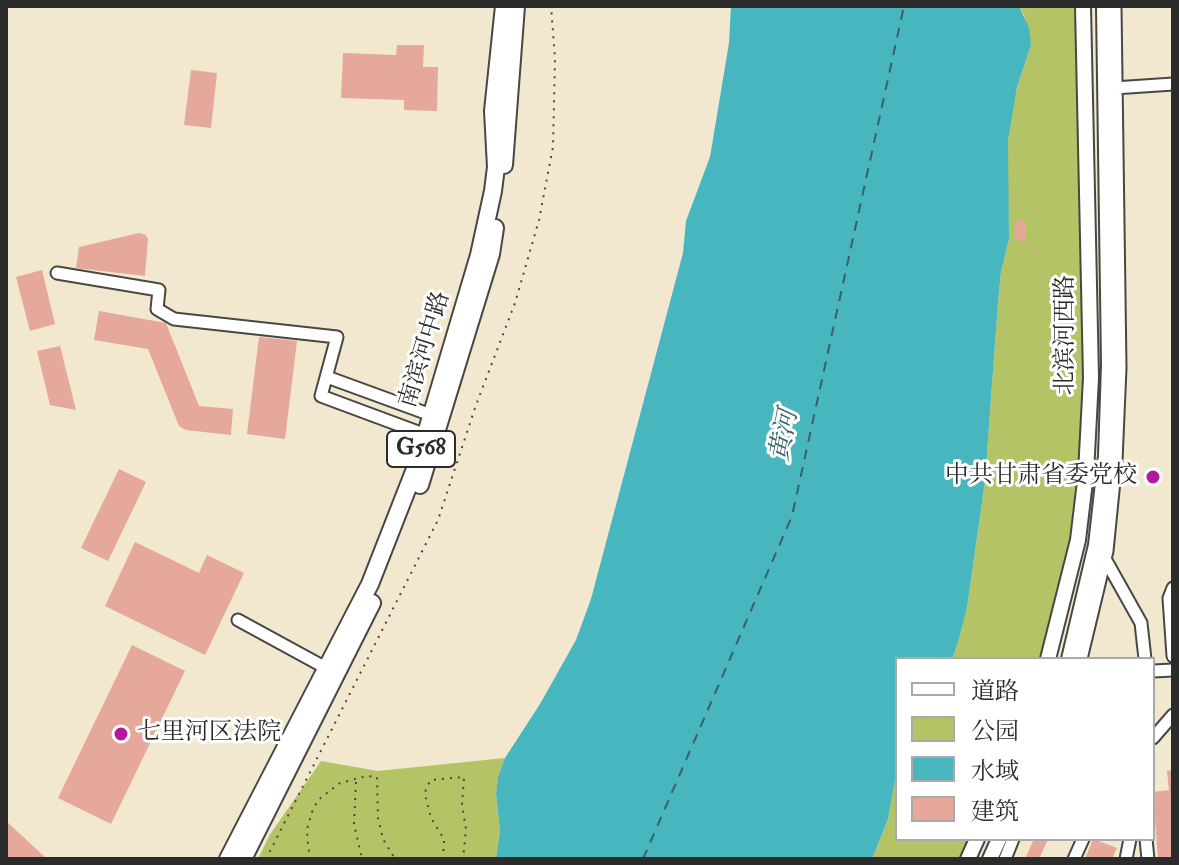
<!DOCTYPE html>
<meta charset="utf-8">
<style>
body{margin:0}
#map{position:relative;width:1179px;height:865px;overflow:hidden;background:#f1e8cf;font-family:"IM FELL Double Pica","Noto Serif SC",serif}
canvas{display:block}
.frame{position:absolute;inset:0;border:8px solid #2b2b2b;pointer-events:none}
.legend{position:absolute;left:895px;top:657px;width:260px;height:184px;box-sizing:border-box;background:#fff;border:2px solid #aaa;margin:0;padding:10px 14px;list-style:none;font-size:24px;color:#2b2b2b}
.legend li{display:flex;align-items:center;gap:16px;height:40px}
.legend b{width:40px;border:2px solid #aaa}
</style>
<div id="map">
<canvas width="1179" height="865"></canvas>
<div class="frame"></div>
<ul class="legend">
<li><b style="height:10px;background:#fff"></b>道路</li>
<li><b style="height:22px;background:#b3c366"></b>公园</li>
<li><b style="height:22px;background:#47b6bf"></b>水域</li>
<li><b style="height:22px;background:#e5a89b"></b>建筑</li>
</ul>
</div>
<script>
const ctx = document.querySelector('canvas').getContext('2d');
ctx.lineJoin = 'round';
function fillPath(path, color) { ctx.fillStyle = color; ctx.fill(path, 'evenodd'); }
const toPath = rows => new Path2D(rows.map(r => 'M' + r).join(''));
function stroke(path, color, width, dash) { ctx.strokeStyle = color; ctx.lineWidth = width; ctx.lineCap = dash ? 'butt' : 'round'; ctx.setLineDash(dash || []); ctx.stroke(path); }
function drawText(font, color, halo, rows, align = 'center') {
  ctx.font = font + ' "IM FELL Double Pica","Noto Serif SC",serif'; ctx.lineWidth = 6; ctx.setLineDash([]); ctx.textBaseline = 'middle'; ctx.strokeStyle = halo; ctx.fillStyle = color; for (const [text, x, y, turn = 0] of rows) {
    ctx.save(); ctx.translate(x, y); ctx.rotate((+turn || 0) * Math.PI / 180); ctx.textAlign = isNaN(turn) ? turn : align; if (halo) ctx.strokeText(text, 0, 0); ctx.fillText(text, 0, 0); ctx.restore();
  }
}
fillPath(toPath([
 [1019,6,1084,6,1086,473,1048,659,952,659,967,608,985,481,998,302,1001,272,1009,239,1007,157,1009,126,1017,87,1031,45,1024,15],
 [505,758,498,777,496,794,500,830,496,859,258,859,269,836,321,761,378,771],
 [897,770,897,839,977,839,968,859,872,859,888,819]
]), '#b3c366');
fillPath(toPath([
 [731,6,1019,6,1029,28,1031,45,1017,87,1008,140,1009,239,1001,272,998,302,985,481,967,608,958,641,952,659,897,659,897,770,888,819,872,859,496,859,500,830,496,794,498,777,505,758,540,704,576,640,591,599,683,253,686,221,710,157,729,43]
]), '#47b6bf');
stroke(toPath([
 [643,859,792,516,904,6]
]), '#366366', 2, [10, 8]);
fillPath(toPath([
 [397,45,424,45,423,67,438,67,437,111,404,110,404,100,341,98,343,53,396,55],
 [191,70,217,73,211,128,184,125],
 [1016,220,1027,221,1025,241,1014,240],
 [139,233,146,235,148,239,145,276,76,268,79,247],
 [42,270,55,324,30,331,16,277],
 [99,311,166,323,199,406,233,409,231,435,186,430,179,426,148,349,94,340],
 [259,337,297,341,285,439,247,434],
 [60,346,76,410,50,405,37,351],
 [119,469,146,482,108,561,81,548],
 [135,542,199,573,207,555,244,573,205,655,105,606],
 [132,645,185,671,111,824,58,798],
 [1173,770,1173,859,1158,859,1153,792,1169,790,1167,771],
 [6,821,47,859,6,859],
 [1034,839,1048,839,1039,859,1025,859],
 [1093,839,1117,848,1112,859,1085,859]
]), '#e5a89b');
const minor = toPath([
 [1114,88,1173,84],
 [57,273,159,290,157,309,174,319,337,337,321,396,426,435],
 [327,377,431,415],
 [1104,557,1141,623,1145,659],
 [1173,588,1169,598,1173,656],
 [238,620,326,668],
 [1081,659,1107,551,1116,461,1120,368,1115,6],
 [1153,671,1173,670],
 [1153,738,1173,715],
 [1146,839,1148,859],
 [1005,859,1013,839],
 [1074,859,1083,839],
 [1126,859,1130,839]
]);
const major = toPath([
 [1048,659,1078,540,1086,473,1091,378,1083,6],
 [1069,659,1096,545,1106,456,1109,365,1104,6],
 [968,859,977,839],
 [990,859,999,839]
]);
const highway = toPath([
 [504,165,516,6],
 [420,485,491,254,495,228],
 [228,859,370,584,417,464,479,255,493,191,496,167,493,111,504,6],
 [243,859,372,603]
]);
stroke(minor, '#494744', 15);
stroke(major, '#494744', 18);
stroke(highway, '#494744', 20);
stroke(toPath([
 [356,782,354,824,362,859],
 [266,859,438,520,476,405,515,303,539,220,553,147,555,58,551,6],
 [312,859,308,848,307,829,312,812,318,800,340,783,367,776,377,777,378,818,383,839,395,859],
 [443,859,444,839,431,818,425,795,426,788,431,780,464,777,462,805,466,829,463,859]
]), '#494744', 2, [2, 6]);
stroke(minor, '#fff', 11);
stroke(major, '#fff', 14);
stroke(highway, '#fff', 16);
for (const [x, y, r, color] of [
 [1153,477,8,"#b5179e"],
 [121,734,8,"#b5179e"]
]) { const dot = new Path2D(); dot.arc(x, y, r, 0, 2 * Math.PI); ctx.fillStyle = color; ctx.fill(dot); stroke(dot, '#fff', 3); }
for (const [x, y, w] of [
 [421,449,68]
]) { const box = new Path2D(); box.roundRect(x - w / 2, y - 18, w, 36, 6); ctx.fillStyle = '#fff'; ctx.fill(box); stroke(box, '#2b2b2b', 2); }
drawText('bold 22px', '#2b2b2b', null, [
 ["G568",421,449]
]);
drawText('24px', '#2b2b2b', '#fff', [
 ["北滨河西路",1067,335,-90],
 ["南滨河中路",426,350,-73]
]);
drawText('24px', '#2b2b2b', '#fff', [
 ["中共甘肃省委党校",1137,477],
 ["七里河区法院",137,734,"left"]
], 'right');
drawText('italic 26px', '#366366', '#fff', [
 ["黄河",786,436,-79]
]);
</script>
